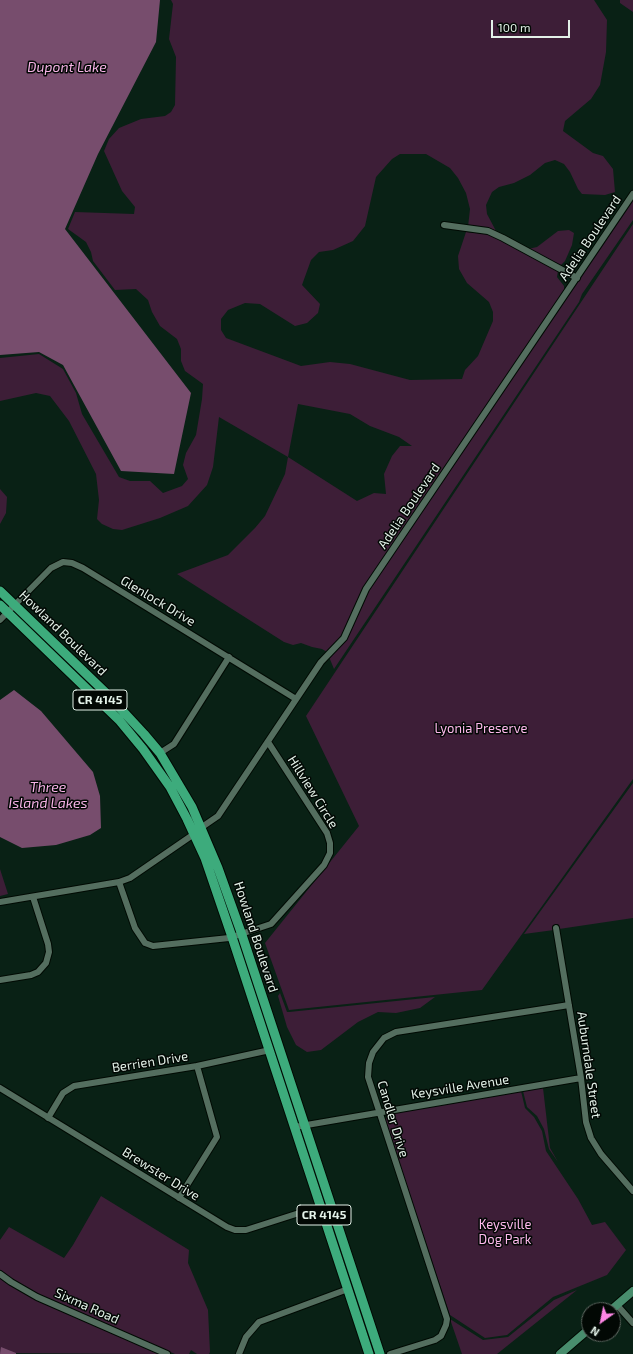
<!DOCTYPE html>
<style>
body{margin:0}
#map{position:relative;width:633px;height:1354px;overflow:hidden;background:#092115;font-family:"Exo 2",sans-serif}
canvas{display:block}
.north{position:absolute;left:581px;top:1302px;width:40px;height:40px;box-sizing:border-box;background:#020804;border:1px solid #5c655f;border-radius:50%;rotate:213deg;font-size:11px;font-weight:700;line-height:16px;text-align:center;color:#e3f1e8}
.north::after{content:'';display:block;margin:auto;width:14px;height:18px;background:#fc86e4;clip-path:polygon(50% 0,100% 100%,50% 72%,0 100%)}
.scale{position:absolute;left:491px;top:20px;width:79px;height:18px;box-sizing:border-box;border:2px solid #e3f1e8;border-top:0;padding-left:5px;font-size:12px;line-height:14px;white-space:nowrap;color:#e3f1e8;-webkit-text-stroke:3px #020804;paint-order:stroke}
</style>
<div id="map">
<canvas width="633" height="1354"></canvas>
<div class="north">N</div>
<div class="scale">100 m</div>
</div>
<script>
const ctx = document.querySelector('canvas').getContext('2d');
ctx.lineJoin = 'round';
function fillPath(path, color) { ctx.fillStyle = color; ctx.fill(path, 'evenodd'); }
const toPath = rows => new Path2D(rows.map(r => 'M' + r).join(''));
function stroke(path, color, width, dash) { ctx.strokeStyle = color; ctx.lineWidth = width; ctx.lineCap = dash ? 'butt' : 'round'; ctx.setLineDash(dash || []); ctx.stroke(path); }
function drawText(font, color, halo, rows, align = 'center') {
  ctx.font = font + ' "Exo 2",sans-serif'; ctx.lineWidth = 3; ctx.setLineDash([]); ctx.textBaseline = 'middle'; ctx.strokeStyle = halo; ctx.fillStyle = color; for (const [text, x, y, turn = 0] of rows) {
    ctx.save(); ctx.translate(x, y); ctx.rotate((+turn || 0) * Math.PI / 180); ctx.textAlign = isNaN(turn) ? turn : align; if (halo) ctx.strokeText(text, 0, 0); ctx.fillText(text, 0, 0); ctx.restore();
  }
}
fillPath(toPath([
 [171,0,594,0,607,20,606,52,600,85,591,99,565,121,563,131,593,153,603,156,613,169,615,192,605,195,582,194,578,189,570,172,564,164,555,160,545,163,530,175,514,183,499,187,492,192,486,205,487,214,496,231,488,228,468,227,470,209,466,193,458,178,450,168,426,154,400,154,392,159,376,177,365,226,353,241,333,250,319,252,311,260,302,285,320,304,318,313,307,323,295,326,260,304,245,303,228,310,221,319,221,330,226,338,301,366,330,362,350,364,410,380,462,379,465,370,478,356,493,321,493,312,489,302,467,283,459,269,458,256,466,232,487,234,502,240,558,271,557,277,564,286,564,293,574,279,578,281,633,199,633,220,582,294,579,302,334,669,327,652,322,649,312,647,301,643,293,645,284,642,177,574,228,555,255,528,265,516,285,474,288,457,219,417,213,467,207,485,188,506,160,518,122,530,113,529,102,524,97,519,99,500,96,474,69,421,50,396,36,393,0,401,0,358,39,354,63,369,76,393,82,414,119,477,130,481,150,481,163,493,182,486,188,479,183,465,186,453,196,435,202,399,203,384,185,371,181,361,181,349,177,339,160,326,152,312,148,300,136,289,115,290,93,261,91,252,86,242,68,229,75,212,134,214,135,207,122,191,104,151,109,139,119,128,141,119,165,116,171,112,175,105,176,57,169,39,173,4],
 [298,404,350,414,370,426,399,437,412,446,400,446,392,456,384,474,386,494,374,493,357,501,288,457],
 [620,0,633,0,633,12,620,3],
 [633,224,633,779,482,990,289,1010,265,943,359,826,306,716],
 [569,230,574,233,572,245,565,261,561,265,528,249,537,247,558,231],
 [0,489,7,497,6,513,0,524],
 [633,783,633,918,559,929,558,924,553,926,554,930,524,934],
 [0,869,8,894,0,896],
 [280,993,287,1012,289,1012,435,997,420,1008,396,1013,378,1012,358,1022,321,1050,307,1052,296,1045,287,1027,278,996],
 [543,1088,550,1148,558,1162,549,1149,544,1129,537,1116,527,1107,523,1091],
 [521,1091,525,1108,534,1117,542,1131,546,1151,578,1199,592,1225,605,1222,626,1250,607,1275,553,1297,507,1335,485,1338,450,1315,385,1120,389,1113],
 [101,1196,189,1250,188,1263,208,1310,210,1352,209,1354,197,1354,191,1350,189,1354,175,1354,38,1294,12,1280,0,1270,0,1240,9,1227,64,1258,73,1245],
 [0,1278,9,1285,36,1299,159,1354,0,1353],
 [577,1290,497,1354,462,1354,450,1319,483,1340,508,1337,554,1300]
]), '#3d1e37');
fillPath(toPath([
 [0,0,160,0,156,42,98,154,65,229,191,393,174,474,121,471,63,365,39,352,0,355],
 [14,690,41,711,93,772,100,796,101,828,90,835,56,845,22,848,0,837,0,700],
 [1,1347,16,1353,16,1354,0,1354]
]), '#774d6d');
const street = toPath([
 [444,225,488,231,503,238,577,278],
 [0,620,51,568,63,562,72,563,83,568,296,699],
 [160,753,174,744,229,657],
 [202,827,218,816,321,662,344,638,366,589,633,194],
 [119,882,135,928,145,943,153,946,229,938,271,924,324,865,330,853,330,843,327,833,268,742],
 [0,902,119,882,130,878,194,834],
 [556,928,581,1078,586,1122,591,1138,601,1154,633,1191],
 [0,980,31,975,38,972,46,963,49,952,48,944,33,897],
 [0,1088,227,1227,235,1230,246,1230,321,1206],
 [48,1118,63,1093,74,1086,197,1066,270,1050],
 [295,1127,581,1078],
 [179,1198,217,1137,197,1066],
 [0,1274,11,1282,37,1297,167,1354],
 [617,1305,633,1323],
 [239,1354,246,1337,259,1322,348,1289],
 [390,1354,435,1340,441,1336,446,1325,447,1319,368,1077,369,1063,373,1052,384,1038,396,1032,569,1005]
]);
const secondary = toPath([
 [611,1310,633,1291],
 [560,1354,589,1329]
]);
const primary = toPath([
 [0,591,107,694,144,734,160,753,192,807,218,868,242,935,380,1354],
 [0,605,119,720,143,749,170,787,187,819,205,858,232,937,369,1354]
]);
stroke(street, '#000a03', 8);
stroke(secondary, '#000a03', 10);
stroke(primary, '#000a03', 11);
stroke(street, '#546e5f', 6);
stroke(secondary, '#488d6d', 8);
stroke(primary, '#3dab7c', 9);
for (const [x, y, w] of [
 [100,700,54],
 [324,1215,54]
]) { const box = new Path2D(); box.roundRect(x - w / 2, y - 10, w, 20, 3); ctx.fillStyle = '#020804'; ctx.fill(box); stroke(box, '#e3f1e8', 1); }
drawText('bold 12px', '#e3f1e8', null, [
 ["CR 4145",100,700],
 ["CR 4145",324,1215]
]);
drawText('13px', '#e3f1e8', '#020804', [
 ["Adelia Boulevard",590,238,-56],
 ["Adelia Boulevard",409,506,-56],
 ["Glenlock Drive",158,601,31],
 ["Howland Boulevard",63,633,44],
 ["Hillview Circle",313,792,58],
 ["Howland Boulevard",256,937,72],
 ["Berrien Drive",150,1062,-9],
 ["Auburndale Street",589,1065,82],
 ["Keysville Avenue",460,1087,-9],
 ["Candler Drive",393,1119,73],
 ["Brewster Drive",161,1174,32],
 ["Sixma Road",87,1306,24]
]);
drawText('13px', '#feb9ed', '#020804', [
 ["Lyonia Preserve",481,729],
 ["Keysville",505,1225],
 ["Dog Park",505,1240]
]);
drawText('italic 14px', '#f6b2e6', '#020804', [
 ["Dupont Lake",67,67],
 ["Three",48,787],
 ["Island Lakes",48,803]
]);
</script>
